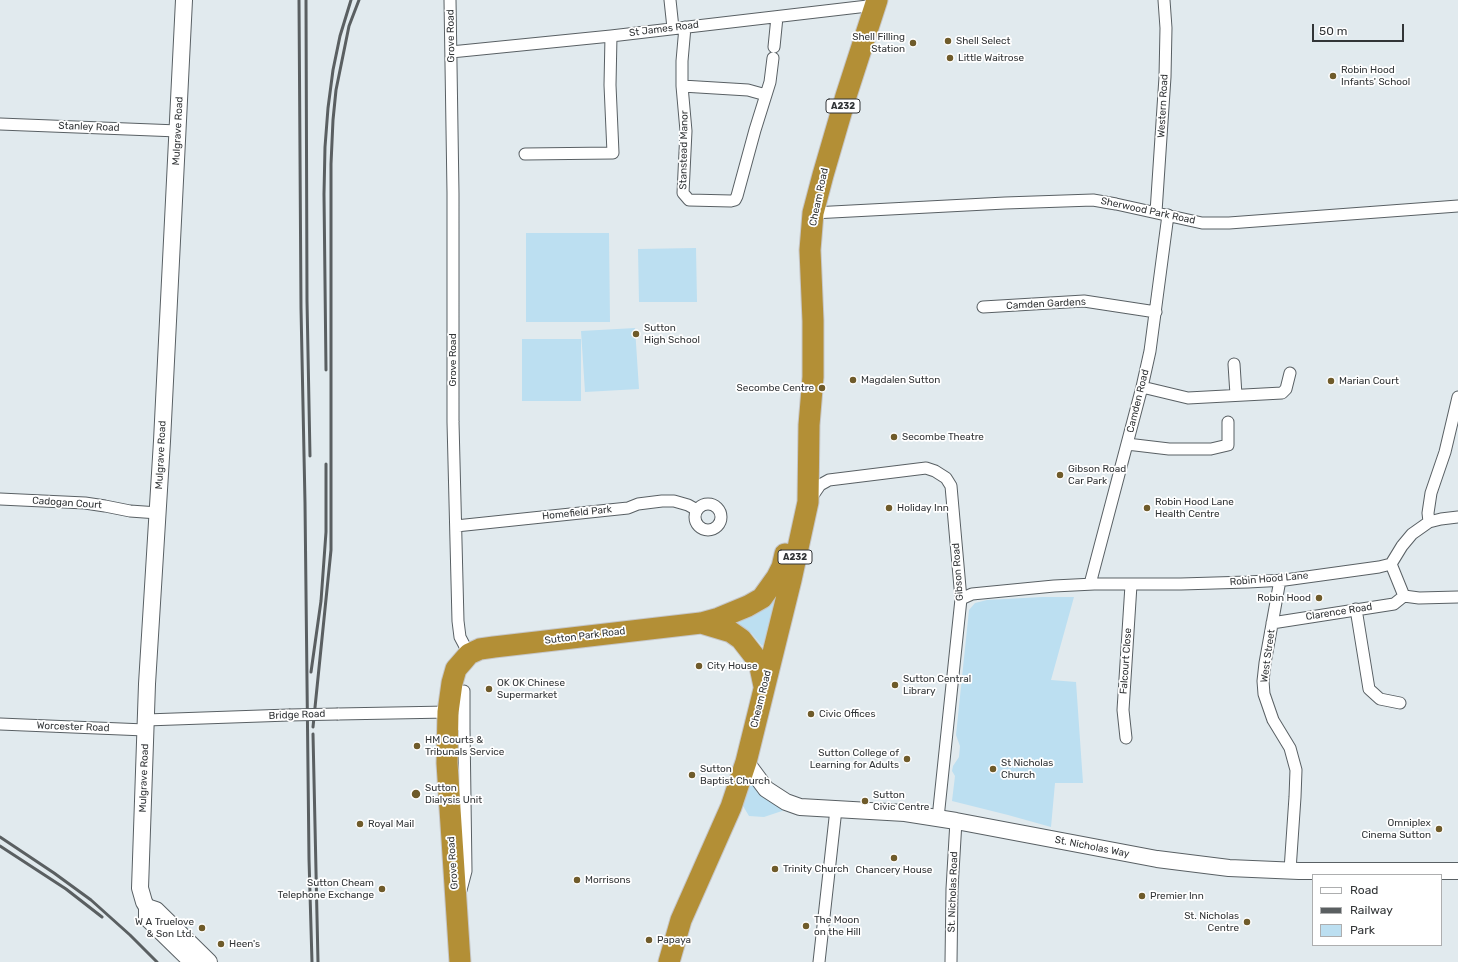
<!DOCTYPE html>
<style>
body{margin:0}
#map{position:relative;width:1458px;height:962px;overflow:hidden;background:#e1eaee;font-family:Rubik,sans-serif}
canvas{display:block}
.legend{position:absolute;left:1312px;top:874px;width:130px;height:72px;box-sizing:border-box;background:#fff;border:1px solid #adaeaf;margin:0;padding:5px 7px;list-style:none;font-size:12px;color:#323537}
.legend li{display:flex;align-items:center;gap:8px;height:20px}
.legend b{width:20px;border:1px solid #adaeaf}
.scale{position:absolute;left:1312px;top:24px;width:92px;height:18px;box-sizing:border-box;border:2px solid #323537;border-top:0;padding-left:5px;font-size:12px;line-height:14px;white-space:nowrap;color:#323537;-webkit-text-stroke:3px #fff;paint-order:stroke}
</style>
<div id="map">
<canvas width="1458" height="962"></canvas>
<ul class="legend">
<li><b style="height:5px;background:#fff"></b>Road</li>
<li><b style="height:5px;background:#5a5f61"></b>Railway</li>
<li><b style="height:11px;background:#bcdff1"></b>Park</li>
</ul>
<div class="scale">50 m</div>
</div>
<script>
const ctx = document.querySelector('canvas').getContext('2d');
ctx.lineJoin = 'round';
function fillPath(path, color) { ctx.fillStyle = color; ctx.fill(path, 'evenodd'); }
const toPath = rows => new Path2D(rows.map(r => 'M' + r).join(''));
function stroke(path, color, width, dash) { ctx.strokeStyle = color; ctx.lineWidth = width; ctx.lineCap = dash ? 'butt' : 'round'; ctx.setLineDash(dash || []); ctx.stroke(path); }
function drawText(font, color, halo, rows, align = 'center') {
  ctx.font = font + ' Rubik,sans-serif'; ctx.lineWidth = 3.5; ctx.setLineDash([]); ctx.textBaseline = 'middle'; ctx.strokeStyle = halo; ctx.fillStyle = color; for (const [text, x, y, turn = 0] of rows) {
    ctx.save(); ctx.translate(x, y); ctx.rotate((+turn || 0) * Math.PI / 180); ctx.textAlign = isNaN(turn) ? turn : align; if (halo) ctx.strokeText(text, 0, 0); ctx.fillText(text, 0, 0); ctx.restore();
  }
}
fillPath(toPath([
 [526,233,609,233,610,322,526,322],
 [696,248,697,302,639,302,638,249],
 [635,328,639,389,585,392,581,331],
 [522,339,581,339,581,401,522,401],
 [777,594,769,641,762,646,752,634,734,621,733,619,749,617,758,613],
 [1042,597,1074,597,1051,680,1076,682,1083,783,1055,783,1051,827,1008,815,952,801,955,776,952,771,953,766,959,757,960,746,956,735,969,610,975,603,987,600],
 [753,780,785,808,782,811,764,817,749,816,743,806,743,800,750,782]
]), '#bcdff1');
const street = toPath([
 [450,0,453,193,453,422,458,621,460,637,469,654],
 [670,0,673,28],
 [685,27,682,61,682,86,686,131,683,193,689,200,731,201,735,200,737,196,755,130,770,82,773,58],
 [774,47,777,17],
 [451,52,611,36,876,5],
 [682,86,748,90,766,95],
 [0,124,178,131],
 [525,154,613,153,610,85,611,36],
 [1156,212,1165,77,1166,28,1164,0],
 [813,213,1005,203,1093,200,1116,204,1202,223,1229,223,1458,206],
 [983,307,1084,301,1156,312],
 [1234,364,1236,395],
 [1142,387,1188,398,1282,393,1286,389,1290,373],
 [1127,444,1169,449,1211,449,1228,445,1228,422],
 [811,498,820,485,829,480,926,468,935,471,946,478,951,486,961,599,938,818],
 [0,499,85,503,105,506,130,511,158,513],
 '695 517a13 13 0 1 1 26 0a13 13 0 1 1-26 0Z',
 [1429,522,1428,513,1431,493,1445,452,1458,397],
 [456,526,628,508,638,504,662,501,674,501,688,505,697,510],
 [1391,564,1404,596],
 [1280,580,1265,663,1263,681,1264,694,1273,720,1290,748,1296,770,1295,797,1290,870],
 [1090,584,1142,387,1150,351,1168,215],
 [961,599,972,594,1054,586,1094,584,1181,584,1248,582,1285,580,1379,567,1391,564,1402,546,1412,534,1429,522,1441,519,1458,517],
 [1356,609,1369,689,1380,699,1400,703],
 [1272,623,1394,604,1404,596,1419,598,1458,597],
 [338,714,448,712,464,728,466,871,461,890],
 [146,720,289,715],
 [0,724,145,730],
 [464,728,464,691],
 [1126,738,1123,710,1131,585],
 [819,962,836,809],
 [951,962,952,889,956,821]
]);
const secondary = toPath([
 [184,0,162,441,147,684,140,888,144,902,147,907,147,918,192,962],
 [746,762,766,789,786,802,800,807,905,813,956,821,1157,859,1229,868,1299,871,1458,871],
 [147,907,156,910,209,962]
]);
const highway = toPath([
 [701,623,731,632,741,639,755,657,760,667,764,686],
 [460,962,447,763,448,712,452,683,456,669,463,661,469,654,480,649,494,647,701,623,719,618,748,606,762,598,777,577,782,567,785,554],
 [669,962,681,920,731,807,746,762,791,580,808,502,809,425,813,377,813,321,810,250,813,213,823,175,846,96,877,0]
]);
stroke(street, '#596064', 13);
stroke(secondary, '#596064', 18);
stroke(highway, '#c6c6c7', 23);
stroke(street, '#fff', 11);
stroke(secondary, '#fff', 16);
stroke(highway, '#b38f36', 21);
stroke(toPath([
 [299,0,301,308,305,503,309,859,312,962],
 [306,0,307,301,310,456],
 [326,370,324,194,325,147,328,108,333,70,340,36,351,0],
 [311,672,321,601,326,532,326,464],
 [313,727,331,550,331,164,333,120,336,90,349,26,359,0],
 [313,734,318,962],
 [0,837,54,873,91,900,130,935,157,962],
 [0,846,66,889,102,917]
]), '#5a5f61', 3);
const streetBridge = toPath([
 [289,715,338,714]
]);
stroke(streetBridge, '#596064', 13, []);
stroke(streetBridge, '#fff', 11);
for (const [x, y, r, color] of [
 [948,41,4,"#6f5b2a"],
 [913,43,4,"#6f5b2a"],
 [950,58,4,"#6f5b2a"],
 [1333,76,4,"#6f5b2a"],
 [636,334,4,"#6f5b2a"],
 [853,380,4,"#6f5b2a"],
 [1331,381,4,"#6f5b2a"],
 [822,388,4,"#6f5b2a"],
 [894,437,4,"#6f5b2a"],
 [1060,475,4,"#6f5b2a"],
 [889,508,4,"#6f5b2a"],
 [1147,508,4,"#6f5b2a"],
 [1319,598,4,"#6f5b2a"],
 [699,666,4,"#6f5b2a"],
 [895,685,4,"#6f5b2a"],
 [489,689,4,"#6f5b2a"],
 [811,714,4,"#6f5b2a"],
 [417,746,4,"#6f5b2a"],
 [907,759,4,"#6f5b2a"],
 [993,769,4,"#6f5b2a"],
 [692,775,4,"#6f5b2a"],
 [416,794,5,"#6f5b2a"],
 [865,801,4,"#6f5b2a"],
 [360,824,4,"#6f5b2a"],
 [1439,829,4,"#6f5b2a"],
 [894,858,4,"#6f5b2a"],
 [775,869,4,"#6f5b2a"],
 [577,880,4,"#6f5b2a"],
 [382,889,4,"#6f5b2a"],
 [1142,896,4,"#6f5b2a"],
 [1247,922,4,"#6f5b2a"],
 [806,926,4,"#6f5b2a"],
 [202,928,4,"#6f5b2a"],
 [649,940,4,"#6f5b2a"],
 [221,944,4,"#6f5b2a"]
]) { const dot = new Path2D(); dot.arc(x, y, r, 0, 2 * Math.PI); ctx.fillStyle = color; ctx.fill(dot); stroke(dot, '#fff', 1.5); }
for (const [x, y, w] of [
 [843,106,34],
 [795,557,34]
]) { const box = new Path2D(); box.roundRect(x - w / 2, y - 7, w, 14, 3); ctx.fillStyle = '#fff'; ctx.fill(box); stroke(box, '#323537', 1); }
drawText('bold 9px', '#323537', null, [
 ["A232",843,106],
 ["A232",795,557]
]);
drawText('10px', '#323537', '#fff', [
 ["St James Road",664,29,-7],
 ["Grove Road",451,36,-91],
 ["Western Road",1163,106,-87],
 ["Stanley Road",89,127,2],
 ["Mulgrave Road",178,131,-87],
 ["Stanstead Manor",684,150,-89],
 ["Cheam Road",819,197,-78],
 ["Sherwood Park Road",1148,211,12],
 ["Camden Gardens",1046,304,-3],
 ["Grove Road",453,360,-90],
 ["Camden Road",1138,401,-76],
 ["Mulgrave Road",161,455,-87],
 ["Cadogan Court",67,503,4],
 ["Homefield Park",577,513,-6],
 ["Gibson Road",958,572,-94],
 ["Robin Hood Lane",1269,579,-5],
 ["Clarence Road",1339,612,-9],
 ["Sutton Park Road",585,636,-7],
 ["West Street",1268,656,-82],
 ["Falcourt Close",1126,661,-86],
 ["Cheam Road",761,699,-76],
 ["Bridge Road",297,715,-2],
 ["Worcester Road",73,727,2],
 ["Mulgrave Road",144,778,-88],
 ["St. Nicholas Way",1092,847,11],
 ["Grove Road",453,863,-94],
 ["St. Nicholas Road",953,892,-88]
]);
drawText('10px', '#323537', '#fff', [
 ["Shell Filling",905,37,"right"],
 ["Station",905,49,"right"],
 ["Shell Select",956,41],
 ["Little Waitrose",958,58],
 ["Robin Hood",1341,70],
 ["Infants' School",1341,82],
 ["Sutton",644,328],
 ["High School",644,340],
 ["Magdalen Sutton",861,380],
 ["Marian Court",1339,381],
 ["Secombe Centre",814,388,"right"],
 ["Secombe Theatre",902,437],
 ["Gibson Road",1068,469],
 ["Car Park",1068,481],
 ["Robin Hood Lane",1155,502],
 ["Health Centre",1155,514],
 ["Holiday Inn",897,508],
 ["Robin Hood",1311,598,"right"],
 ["City House",707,666],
 ["Sutton Central",903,679],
 ["Library",903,691],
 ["OK OK Chinese",497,683],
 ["Supermarket",497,695],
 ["Civic Offices",819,714],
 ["HM Courts &",425,740],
 ["Tribunals Service",425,752],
 ["Sutton College of",899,753,"right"],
 ["Learning for Adults",899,765,"right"],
 ["St Nicholas",1001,763],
 ["Church",1001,775],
 ["Sutton",700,769],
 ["Baptist Church",700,781],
 ["Sutton",425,788],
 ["Dialysis Unit",425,800],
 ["Sutton",873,795],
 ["Civic Centre",873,807],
 ["Omniplex",1431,823,"right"],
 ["Cinema Sutton",1431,835,"right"],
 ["Royal Mail",368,824],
 ["Trinity Church",783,869],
 ["Chancery House",894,870,"center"],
 ["Morrisons",585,880],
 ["Sutton Cheam",374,883,"right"],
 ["Telephone Exchange",374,895,"right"],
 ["Premier Inn",1150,896],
 ["St. Nicholas",1239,916,"right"],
 ["Centre",1239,928,"right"],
 ["The Moon",814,920],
 ["on the Hill",814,932],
 ["W A Truelove",194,922,"right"],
 ["& Son Ltd.",194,934,"right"],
 ["Papaya",657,940],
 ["Heen's",229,944]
], 'left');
</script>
